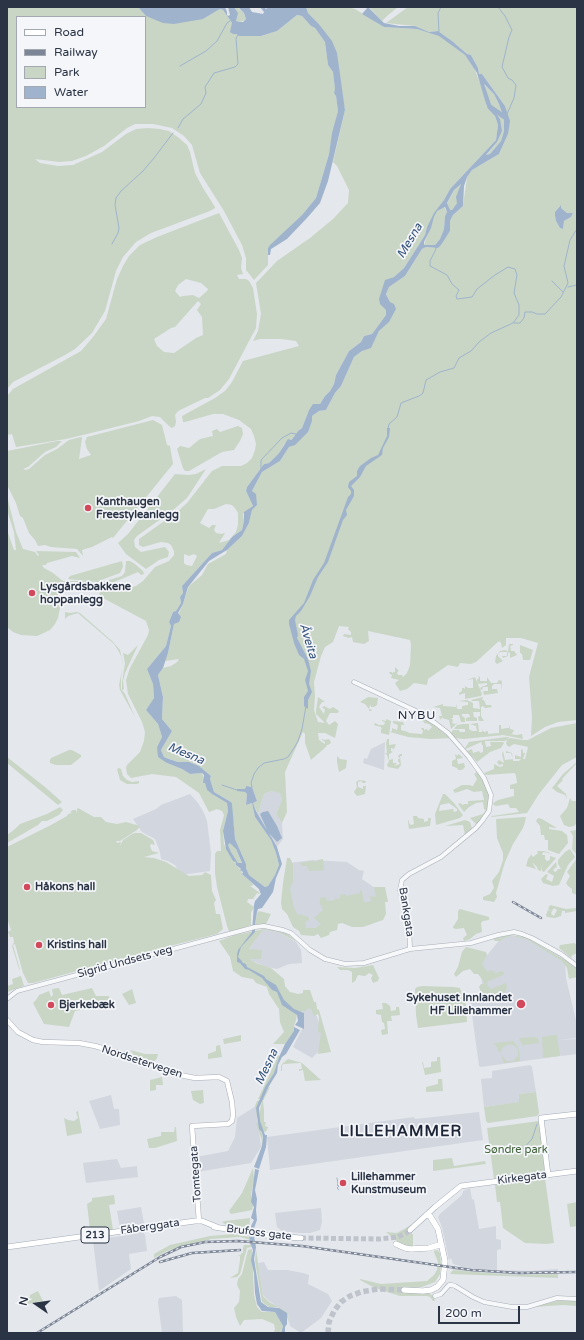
<!DOCTYPE html>
<meta charset="utf-8">
<style>
body{margin:0}
#map{position:relative;width:584px;height:1340px;overflow:hidden;background:#e4e7ec;font-family:"Varela Round",sans-serif}
canvas{display:block}
.frame{position:absolute;inset:0;border:8px solid #2b3445;pointer-events:none}
.legend{position:absolute;left:16px;top:16px;width:130px;height:92px;box-sizing:border-box;background:#f4f6f9;border:1px solid #a4a8b1;margin:0;padding:5px 7px;list-style:none;font-size:12px;color:#2b3445}
.legend li{display:flex;align-items:center;gap:8px;height:20px}
.legend b{width:20px;border:1px solid #a4a8b1}
.north{position:absolute;left:16px;top:1284px;width:40px;height:40px;-webkit-text-stroke:3px #f4f6f9;paint-order:stroke;rotate:283deg;font-size:11px;font-weight:700;line-height:16px;text-align:center;color:#2b3445}
.north::after{content:'';display:block;margin:auto;width:14px;height:18px;background:#2b3445;clip-path:polygon(50% 0,100% 100%,50% 72%,0 100%)}
.scale{position:absolute;left:438px;top:1306px;width:82px;height:18px;box-sizing:border-box;border:2px solid #2b3445;border-top:0;padding-left:5px;font-size:12px;line-height:14px;white-space:nowrap;color:#2b3445;-webkit-text-stroke:3px #f4f6f9;paint-order:stroke}
</style>
<div id="map">
<canvas width="584" height="1340"></canvas>
<div class="frame"></div>
<ul class="legend">
<li><b style="height:5px;background:#fff"></b>Road</li>
<li><b style="height:5px;background:#7d8696"></b>Railway</li>
<li><b style="height:11px;background:#c9d6c5"></b>Park</li>
<li><b style="height:11px;background:#9fb4cc"></b>Water</li>
</ul>
<div class="north">N</div>
<div class="scale">200 m</div>
</div>
<script>
const ctx = document.querySelector('canvas').getContext('2d');
ctx.lineJoin = 'round';
function fillPath(path, color) { ctx.fillStyle = color; ctx.fill(path, 'evenodd'); }
const toPath = rows => new Path2D(rows.map(r => 'M' + r).join(''));
function stroke(path, color, width, dash) { ctx.strokeStyle = color; ctx.lineWidth = width; ctx.lineCap = dash ? 'butt' : 'round'; ctx.setLineDash(dash || []); ctx.stroke(path); }
function drawText(font, color, halo, rows, align = 'center') {
  ctx.font = font + ' "Varela Round",sans-serif'; ctx.lineWidth = 3.5; ctx.setLineDash([]); ctx.textBaseline = 'middle'; ctx.strokeStyle = halo; ctx.fillStyle = color; for (const [text, x, y, turn = 0] of rows) {
    ctx.save(); ctx.translate(x, y); ctx.rotate((+turn || 0) * Math.PI / 180); ctx.textAlign = isNaN(turn) ? turn : align; if (halo) ctx.strokeText(text, 0, 0); ctx.fillText(text, 0, 0); ctx.restore();
  }
}
fillPath(toPath([
 [385,742,384,770,363,763,364,758,367,759,371,749],
 [271,791,280,792,282,800,276,814,282,823,283,839,277,847,258,814,264,794],
 [190,794,198,803,204,813,207,821,211,853,210,871,181,875,175,865,168,861,161,859,160,852,155,839,142,832,133,819,156,809,161,805],
 [313,860,347,862,359,870,364,871,362,879,375,888,386,900,307,931,284,903,289,863],
 [266,930,278,932,296,942,301,950,302,963,289,964,277,969,267,967,250,960,248,958,250,948,259,934,262,931],
 [512,936,522,937,529,940,565,961,566,978,577,1025,577,1038,558,1040,577,1039,577,1054,561,1056,560,1055,560,1056,481,1067,479,1066,470,1000,483,993,480,964,501,938],
 [310,1007,317,1017,326,1044,312,1058,293,1047,303,1027,303,1010],
 [530,1065,532,1067,536,1092,519,1094,520,1102,484,1107,481,1079,492,1078,492,1071],
 [111,1095,114,1109,119,1109,120,1125,100,1129,89,1101],
 [256,1106,261,1147,251,1163,197,1172,196,1157,228,1151,235,1137,237,1118],
 [479,1112,483,1140,270,1170,267,1137,414,1117,415,1119],
 [117,1159,121,1168,137,1166,138,1177,86,1183,83,1163],
 [470,1188,472,1199,474,1200,479,1229,496,1226,496,1239,501,1240,501,1249,497,1250,497,1270,530,1271,558,1269,558,1274,513,1275,453,1270,454,1267,460,1267,460,1266,453,1264,451,1258,449,1260,442,1227,438,1217,441,1213,462,1195,463,1191],
 [141,1207,144,1224,143,1226,120,1229,117,1211],
 [321,1208,322,1222,320,1230,310,1233,299,1233,282,1231,277,1227,275,1213],
 [132,1232,143,1232,145,1235,147,1251,129,1254,131,1269,99,1291,93,1240,129,1235,129,1233],
 [264,1262,268,1270,287,1270,303,1273,309,1275,308,1284,328,1294,332,1301,321,1318,301,1333,290,1326,288,1313,269,1301,263,1295,258,1263],
 [176,1296,182,1300,183,1333,162,1333,158,1302,159,1298]
]), '#d2d6de');
fillPath(toPath([
 [7,7,138,7,146,16,203,19,220,9,223,10,232,23,236,34,239,36,261,36,277,31,297,15,302,16,311,26,315,28,325,42,328,65,333,72,338,111,333,133,329,154,316,198,302,215,268,248,268,265,254,280,246,270,246,258,242,245,224,211,200,173,192,145,184,136,172,128,153,124,135,124,127,128,104,146,86,156,72,161,59,162,35,159,40,163,58,166,73,165,102,152,126,134,136,129,148,128,160,129,169,131,179,138,187,145,190,152,195,173,203,188,215,207,215,208,210,211,151,233,136,242,123,257,116,271,105,311,92,333,75,349,65,355,13,382,7,389],
 [17,17,145,17,145,107,17,107],
 [234,7,238,7,239,9,243,12,246,18,245,20,240,22,236,21,237,13],
 [306,7,347,7,355,9,384,27,417,29,440,36,465,55,474,68,482,88,486,104,489,110,495,116,498,125,496,140,450,189,444,200,427,227,425,235,404,268,394,277,385,281,383,306,386,310,386,315,372,334,364,336,361,342,349,351,336,375,334,384,330,391,325,396,320,404,309,410,302,428,298,431,293,438,284,444,279,453,269,463,264,464,247,487,246,491,253,506,243,514,244,521,242,530,232,537,222,550,212,553,182,586,183,593,180,597,181,603,176,611,173,612,169,622,171,626,166,646,147,669,153,684,154,699,146,710,158,724,162,737,157,747,159,753,167,763,182,769,190,774,202,773,204,779,203,782,205,782,207,790,212,794,227,803,228,811,223,831,224,844,233,860,236,862,236,865,241,870,242,874,253,884,252,886,250,886,260,893,259,894,257,893,253,899,248,899,247,902,254,907,251,913,251,925,231,932,229,931,227,926,217,887,215,873,215,854,217,851,221,851,220,830,224,815,222,811,217,809,209,812,199,793,176,777,152,774,131,778,127,774,126,768,127,765,140,752,144,741,145,732,142,722,128,694,126,680,130,668,148,635,149,630,146,621,103,598,99,594,101,591,107,589,126,589,136,586,143,581,155,567,169,561,174,555,174,551,171,545,168,543,161,542,143,547,139,545,139,539,177,512,187,503,212,471,222,466,241,466,247,463,252,458,255,450,256,444,254,436,251,429,239,420,223,414,213,414,185,422,183,422,182,416,215,398,225,391,232,382,243,361,299,346,296,341,281,339,260,339,253,341,258,331,261,314,256,283,277,261,310,238,333,219,348,203,349,190,337,166,333,162,345,110,341,88,318,23,308,13],
 [226,504,232,505,235,508,238,513,238,525,236,532,229,540,219,543,225,533,221,534,216,533,214,530,216,525,212,525,209,528,200,523,208,509,214,509],
 [184,554,189,556,194,554,197,556,192,566,186,565,184,563],
 [369,7,398,7,387,16,382,21],
 [408,7,577,7,577,720,558,722,545,727,531,736,532,717,529,677,538,643,521,638,506,638,506,645,502,648,501,643,499,641,476,662,471,664,460,663,458,667,448,665,428,679,427,685,414,683,407,689,400,691,395,683,399,680,391,678,392,675,390,674,389,672,392,672,392,674,393,672,395,672,395,667,399,671,397,672,398,675,402,675,403,677,407,673,410,665,411,645,410,640,368,631,369,641,364,644,353,642,352,637,349,638,343,636,344,634,351,635,351,632,348,629,349,627,339,626,333,642,325,647,321,656,314,682,315,696,314,710,318,722,325,723,316,714,316,711,318,697,325,702,322,702,319,707,324,714,325,709,322,708,324,706,330,709,333,707,339,711,338,713,330,713,326,721,329,725,335,721,338,724,335,738,325,733,318,733,319,740,325,744,325,742,321,739,326,740,328,739,330,740,331,743,328,745,326,745,327,746,311,760,305,743,305,734,303,732,285,772,287,812,282,823,276,814,282,800,280,793,271,791,264,794,258,814,253,803,257,801,252,787,246,786,245,789,237,789,245,792,247,794,246,805,252,803,255,817,271,840,276,853,279,865,275,875,268,886,265,887,249,875,246,868,246,864,235,839,231,802,214,792,210,779,211,776,199,766,185,762,178,762,164,757,161,750,172,731,162,719,163,697,158,675,163,668,171,666,177,662,179,659,165,661,168,653,174,624,183,604,189,586,202,575,208,564,226,554,227,550,242,536,249,523,252,510,257,505,252,491,262,472,280,461,289,447,295,444,312,421,312,416,319,411,326,410,335,393,341,386,354,357,362,351,371,347,379,331,387,323,390,302,386,293,389,287,405,276,422,249,426,247,438,248,450,231,450,221,453,215,463,206,467,177,472,170,499,154,508,134,505,106,482,74,479,74,478,68,471,55,467,54,452,41,438,31,429,32,415,26,386,23],
 [560,206,561,206,561,208,567,213,573,213,571,217,564,221,563,229,560,228,556,221,555,212],
 [483,84,494,94,499,104,504,119,504,131,501,141,490,154,486,156,497,142,500,119,492,107],
 [461,183,457,203,452,210,449,210,447,204,454,190],
 [444,207,447,212,445,216,444,229,440,239,435,245,424,245,434,217,437,211],
 [219,213,239,250,242,258,241,268,243,274,237,275,239,279,246,279,249,281,253,288,257,314,256,328,229,379,220,390,208,398,205,398,178,411,175,415,176,422,175,426,172,428,169,426,160,417,152,416,139,421,91,433,66,439,16,447,12,434,7,435,7,396,13,389,81,351,93,337,106,319,117,279,123,266,129,256,140,245,157,237],
 [186,279,201,283,208,289,207,291,199,298,193,295,183,296,180,297,175,291,178,285],
 [198,301,201,304,197,310,202,317,203,335,196,338,174,353,164,352,157,346,154,339,171,328,175,327],
 [153,420,162,425,167,445,170,446,173,464,113,538,112,537,92,547,82,550,83,556,77,549,51,547,45,545,38,546,35,540,29,533,23,518,20,516,16,503,7,485,7,451,57,441,62,441,56,447,45,452,28,467,23,469,26,470,29,469,45,455,57,449,69,440,81,437,82,438,79,459,91,455,87,449,85,442,87,437],
 [238,426,242,428,243,434,240,441,234,450,222,452,189,471,185,471,183,468,177,449,180,446,189,448,200,439,213,436,212,431,217,429,220,432],
 [206,469,187,498,172,511,137,536,134,540,135,547,141,552,165,547,169,552,168,557,159,560,146,569,126,554,118,543,128,534,175,474,189,475,196,474],
 [7,496,16,532,23,549,35,552,38,556,39,555,36,551,76,552,80,558,72,556,47,563,46,565,42,565,44,568,53,573,63,581,88,581,94,583,57,592,61,603,58,618,55,624,50,630,37,636,21,635,13,632,7,627,7,530,14,550,16,550,14,532,7,510],
 [122,561,123,567,120,573,101,580,98,582,68,579,70,576],
 [126,561,130,561,135,564,143,571,144,574,141,575,138,572,107,585,100,587,97,586,102,582,122,576,125,572],
 [65,612,70,613,77,612,80,613,112,641,120,650,123,664,121,678,121,689,125,694,135,717,120,690,119,685,123,665,121,656,118,650,114,644,79,614,78,613,68,616,65,619],
 [509,644,513,644,513,645,510,646,511,651,514,651,517,655,510,658,510,653,508,652,508,656,503,658,502,656,507,656,507,652,500,652,498,654,498,656,503,661,497,664,495,662,496,656,500,651,506,650,508,652],
 [138,645,125,673,123,681,124,689,122,690,122,682,125,663,123,653,128,655],
 [520,645,533,650,530,660,523,660,522,654,520,653],
 [478,676,480,677,480,681,487,681,487,677,491,683,497,683,499,680,502,681,501,691,501,684,494,684,492,686,492,689,497,689,498,693,484,695,483,691,488,691,488,687,483,687,482,690,480,689,481,687,487,685,487,683,478,684,477,680,479,678],
 [475,677,482,694,481,696,465,699,465,693,459,695,459,693,462,691,462,688,464,688,465,689,465,686,468,688,473,688,473,679,467,680],
 [368,697,378,698,377,705,374,707,371,707,371,705,370,706,369,709,372,710,371,711,369,711,369,709,365,704,360,702],
 [483,697,482,700,484,700,486,705,491,705,492,707,485,708,483,706,481,707,481,716,484,721,479,721,478,717,480,716,480,712,473,712,474,717,477,718,477,721,466,721,466,718,470,717,469,714,462,714,462,716,465,718,465,722,461,722,459,715,453,715,453,718,451,718,453,720,452,723,455,724,458,722,451,729,449,720,442,718,444,715,440,720,439,716,442,716,440,708,433,707,443,704,443,706,456,707,456,703,457,709,462,709,462,706,468,705,468,702,458,701,467,700,473,703,473,708,480,709,479,701,472,701,471,700],
 [422,718,425,718,450,738,431,739,408,737,390,732,392,731,392,728,397,730,398,725,393,723,393,721,403,722,404,725,401,725,401,730,408,732,409,733,422,734,423,731,421,728,424,728,424,730,427,729,428,731,432,727,429,724,424,723,424,722,422,721,421,719],
 [386,719,391,721,389,735,381,733,381,729,375,728,382,729,381,727,374,725,375,723,379,725,384,725,385,722,382,721,382,720,386,721],
 [478,723,479,732,482,732,482,730,484,732,488,731,488,734,499,733,499,725,501,725,501,729,507,728,509,728,510,725,510,729,514,730,512,734,509,734,517,735,522,734,523,739,503,735,464,739,455,738,451,733,453,730,459,730,460,732,465,732,465,729,454,729,457,725,463,724,469,724,469,729,472,731,477,731,476,726,470,724],
 [577,723,577,757,562,765,539,794,527,813,491,817,492,816,519,812,516,808,510,808,508,804,496,806,494,805,493,803,498,800,514,796,514,789,510,789,510,785,517,783,516,776,515,773,486,775,484,773,494,769,494,764,500,767,503,766,503,764,499,765,497,762,499,760,504,763,502,754,503,751,505,760,513,759,511,753,506,753,506,751,512,753,513,761,519,761,521,759,515,759,515,760,515,755,521,757,521,749,523,750,523,753,525,753,523,759,525,759,528,747,514,744,509,747,506,744,507,739,510,738,523,740,528,740,551,728],
 [506,737,509,737,505,741,485,741,486,747,491,746,490,742,503,742,504,743,501,748,490,752,477,762,467,751,472,749,473,753,479,751,480,753,483,752,483,745,482,745,481,742,468,748,466,749,465,748,469,742],
 [387,739,389,739,389,745,396,744,394,749,391,748,391,751,393,752,389,754,389,760,393,759,393,763,397,763,394,766,400,764,398,761,398,759,400,759,398,756,400,754,402,754,402,756,400,756,401,765,398,769,388,767,387,765,389,761,387,755,385,753,387,753,386,744],
 [69,750,72,750,81,755,81,757,71,765,56,765,50,763,50,760,51,758],
 [455,754,458,756,458,754,460,755,463,758,457,759,458,764,464,763,465,767,462,770,458,770,457,768,452,766,452,761,456,759],
 [337,756,340,759,347,760,346,768,339,772,337,762],
 [7,757,45,787,62,802,58,805,7,763],
 [577,762,577,764,576,764,562,779,563,780,557,786,566,794,567,799,565,795,557,792,552,788,563,774],
 [119,768,121,769,123,776,127,780,132,782,139,781,139,783,137,784,127,784,120,780,117,769],
 [477,772,484,780,489,794,489,800,486,800,489,800,488,810,478,824,476,824,470,818,483,814,486,810,484,809,483,802,476,803,469,807,464,812,458,804,461,803,462,805,465,804,468,804,468,801,484,800,482,791,474,792,467,789,455,793,453,790,462,785,469,785,473,786,477,779,474,774],
 [359,780,366,781,365,783,363,783,361,781,358,782,358,787,363,789,363,786,366,786,365,794,357,796,354,792,357,787,356,782],
 [443,794,445,794,454,803,463,815,460,818,436,825,435,814],
 [449,803,457,809,457,811,454,812,453,809,439,811,440,805],
 [570,798,572,801,577,801,577,823,574,826,569,827,564,825,560,816,567,808],
 [60,807,63,810,59,815,47,821,42,821,38,825,7,843,7,835,15,829,20,824,47,814],
 [78,808,94,817,101,817,106,822,117,824,126,822,140,826,137,830,120,841,116,841,117,843,121,842,120,846,123,840,132,834,135,833,141,833,153,840,155,845,151,844,150,846,152,851,159,853,144,857,154,858,166,862,189,876,202,875,205,872,211,875,212,891,216,900,214,903,216,914,220,914,223,929,217,934,158,949,33,983,28,983,23,973,15,944,13,945,20,970,19,969,12,946,14,942,13,937,10,937,8,932,11,930,7,918,7,847,51,825,67,816,68,814,72,813,70,812,73,810,76,810,77,813,77,809],
 [413,816,417,816,418,818,424,819,424,822,428,821,428,818,431,818,430,826,433,824,434,817,433,824,430,826,409,829,408,821,409,820,409,823,411,825,414,824],
 [525,817,526,817,525,822,523,828,513,844,505,862,496,893,497,897,494,902,483,900,483,897,490,894,494,888,492,881,499,872,503,860,503,853,497,838,496,819],
 [538,818,542,819,557,828,549,827,549,829,562,831,567,835,568,843,559,854,548,850,548,840,545,840,544,835,541,835,540,826,536,821],
 [465,820,470,822,472,828,465,835,463,825,445,826],
 [577,828,577,855,572,849,573,836,570,831,576,830],
 [230,843,232,843,236,849,242,864,238,863,231,852,228,845],
 [570,849,575,857,568,865,559,885,553,886,543,883,541,879,546,874,548,875,546,879,552,882,554,876,547,872,556,862,557,868,556,867,553,870,555,872,558,870,557,869,561,869,558,864,558,860,565,852],
 [537,851,544,851,553,854,543,852,542,855,545,855,545,859,547,861,550,860,550,856,556,858,544,872,542,871,541,866,541,871,538,870,537,867,532,862,536,869,526,866,528,859,531,855,530,853,533,857,538,853],
 [287,858,290,858,293,864,293,881,290,889,294,908,297,914,306,916,309,918,309,920,305,922,306,928,315,928,321,924,314,918,323,910,321,905,319,902,320,902,320,898,326,897,327,901,335,900,335,896,336,899,340,898,340,895,346,894,346,896,360,893,360,891,361,890,362,891,364,902,368,902,371,901,370,896,376,897,374,887,385,887,388,902,385,902,386,914,383,920,363,927,352,927,342,923,338,924,337,930,330,932,329,935,321,938,318,934,314,936,301,935,299,931,293,927,287,914,282,909,281,903,283,883],
 [577,858,577,895,572,893,572,889,568,886,566,883,570,876,567,872],
 [323,859,324,870,315,871,309,871,307,866,302,866,300,863,312,861,316,862,318,860],
 [550,905,566,909,577,908,577,911,565,913,565,911,562,911,561,916,555,918,547,917,546,915,548,910,552,911,551,914,554,916,557,910,554,908,552,911,548,909],
 [460,909,489,917,489,920,483,921,481,923,482,932,476,934,470,939,464,941,463,938,467,935,464,928,456,929,453,928,453,927,458,919,458,911],
 [259,911,271,914,266,924,255,925,257,913],
 [264,929,281,931,288,934,297,942,278,932,266,930,262,931,249,949,262,950,261,959,249,959,256,963,271,968,284,979,285,986,290,992,298,994,303,993,303,990,310,990,314,1002,316,1002,317,1009,319,1010,331,1052,318,1054,321,1033,318,1032,319,1017,318,1014,314,1016,311,1009,309,1008,305,1011,297,1013,296,1020,294,1026,295,1031,285,1044,273,1044,284,1032,280,1022,279,1009,269,994,267,987,256,983,253,979,242,977,233,971,230,957,219,941,235,935],
 [509,935,525,937,569,962,577,969,577,977,569,979,567,968,562,961,526,939,512,936,504,938,500,941,495,941,493,939],
 [574,943,577,945,577,953,571,956,572,957,571,958,559,948,560,945],
 [466,947,486,952,487,955,482,964,486,970,488,972,490,970,495,972,494,974,502,971,504,973,503,975,489,981,487,982,488,986,491,989,506,983,507,987,506,991,503,993,491,995,486,998,482,996,472,999,471,997,472,995,480,993,481,992,479,987,481,984,484,984,484,982,478,974,474,974,470,969,463,971,456,977,454,974,458,967,462,952],
 [373,965,379,978,378,981,373,983,371,978,373,975,369,973,365,976,358,975,355,981,352,983,352,972,348,970,340,970,337,967,355,968],
 [21,976,24,986,7,992,7,986,13,984,12,979],
 [422,986,454,987,460,988,466,1005,467,1022,418,1028,416,1015,415,989,417,987],
 [59,988,62,995,92,988,96,996,109,996,110,1004,75,1011,69,1027,44,1024,33,1003,36,1000,39,995,49,991,51,997,53,995,52,989],
 [132,989,136,1003,129,1005,122,994],
 [382,1003,386,1003,390,1006,391,1011,396,1010,396,1007,399,1007,400,1015,391,1016,392,1021,387,1021,388,1034,382,1035,381,1030,385,1029,384,1023,382,1022,381,1015,376,1014,376,1010,383,1009],
 [241,1035,241,1041,224,1044,223,1039],
 [555,1035,557,1035,560,1056,543,1058,542,1037],
 [534,1037,538,1038,539,1043,524,1045,523,1046,519,1039,521,1038],
 [514,1041,514,1043,516,1044,519,1050,520,1061,504,1063,501,1055,507,1061,513,1061,518,1056,518,1049,515,1046,510,1044,503,1047,500,1053,494,1043],
 [220,1045,222,1057,208,1059,208,1054,216,1051,216,1046],
 [130,1050,145,1054,158,1054,157,1058,153,1063,134,1055],
 [273,1055,278,1055,280,1057,274,1074,260,1099,258,1099,277,1058,271,1056],
 [437,1057,440,1057,441,1072,425,1075,422,1062,423,1062,424,1068,431,1067,431,1062,437,1061],
 [288,1059,302,1063,321,1080,305,1081,303,1070,299,1071,299,1069,302,1069,301,1063,300,1063,284,1064,282,1065,282,1071,281,1071,281,1066,282,1064],
 [162,1077,163,1085,156,1085,156,1090,150,1091,150,1080],
 [438,1079,442,1079,443,1091,426,1092,426,1087,438,1084],
 [269,1087,270,1087,263,1101,264,1111,264,1122,266,1122,265,1126,268,1127,267,1130,265,1132,262,1132,263,1142,261,1150,262,1141,256,1123,259,1122,258,1118,257,1117,255,1106,257,1101,261,1100,258,1108,259,1117,261,1105,263,1099],
 [203,1090,204,1103,200,1104,193,1100,191,1091],
 [536,1092,539,1113,537,1116,488,1123,486,1121,484,1107,519,1102,519,1094],
 [78,1111,82,1133,67,1136,64,1118,68,1120,74,1121,78,1118,76,1112],
 [539,1121,545,1173,494,1179,487,1128],
 [175,1127,176,1127,177,1141,155,1148,149,1148,147,1139,161,1136,161,1132,174,1132],
 [452,1158,454,1166,485,1161,486,1164,433,1171,433,1160],
 [253,1168,254,1179,251,1195,253,1206,252,1210,231,1214,229,1211,242,1193],
 [545,1178,554,1243,546,1244,525,1243,503,1228,500,1202,497,1202,495,1185],
 [114,1195,115,1204,109,1205,113,1230,92,1232,90,1230,87,1204,92,1201,92,1198],
 [577,1202,577,1226,570,1227,567,1204],
 [250,1218,249,1231,229,1227,222,1222,225,1221],
 [411,1225,411,1227,407,1230,407,1232,409,1234,412,1233,413,1235,413,1247,406,1246,398,1242,386,1232,397,1233],
 [234,1234,250,1237,251,1240,240,1237,210,1239,209,1240,182,1246,167,1251,154,1258,154,1254,170,1245,210,1236],
 [244,1245,251,1245,251,1247,247,1248,240,1274,237,1277,230,1278,238,1273,240,1260,240,1256,238,1255,241,1255,241,1253,243,1253,243,1248],
 [252,1249,254,1295,257,1307,262,1312,275,1312,283,1326,280,1333,274,1333,275,1329,274,1324,262,1319,244,1320,240,1326,236,1317,234,1308,239,1302,240,1291,237,1285,238,1279,242,1274,248,1250],
 [256,1249,263,1296,269,1302,279,1307,288,1313,289,1323,286,1314,278,1307,269,1307,262,1302,255,1261],
 [437,1250,440,1253,441,1266,440,1274,435,1282,422,1287,401,1289,401,1290,402,1293,427,1292,433,1296,435,1301,433,1301,430,1297,427,1296,400,1296,375,1288,360,1280,360,1279,381,1284,427,1281,434,1275,437,1270,438,1262,434,1252,434,1251],
 [453,1270,513,1275,558,1274,558,1278,450,1274],
 [38,1291,43,1301,27,1304,26,1298,30,1297,30,1295],
 [561,1300,577,1301,577,1306,563,1305,534,1307]
]), '#c9d6c5');
fillPath(toPath([
 [138,7,225,7,227,12,227,15,228,16,230,15,228,7,234,7,238,13,236,21,240,22,243,22,246,19,244,13,238,7,249,7,252,12,263,14,264,12,260,7,264,7,266,9,269,7,306,7,308,13,318,23,332,41,337,53,345,110,328,181,320,203,307,218,287,239,271,249,270,255,268,255,268,248,270,245,302,215,316,198,329,154,332,133,338,111,336,96,334,93,335,89,333,72,328,65,325,42,315,28,311,26,302,16,297,15,277,31,261,36,239,36,236,34,233,34,230,32,232,23,223,10,220,9,203,19,174,24,163,23,146,16],
 [368,7,384,23,399,26,415,26,429,32,438,31,452,41,467,54,471,55,478,68,479,74,482,74,505,106,510,121,508,134,499,154,472,170,467,177,464,186,463,206,453,215,450,221,450,231,441,245,438,248,426,247,422,249,405,276,389,287,386,294,390,302,394,304,396,309,389,322,379,331,371,348,362,351,354,357,341,386,335,393,326,410,319,411,312,416,312,421,308,432,295,445,289,447,280,461,262,472,252,491,256,494,257,505,252,510,249,523,242,536,227,550,209,561,188,587,183,604,178,613,181,617,179,622,174,624,168,653,163,668,158,675,163,697,162,719,172,731,161,750,164,757,169,759,178,762,189,762,199,766,211,776,210,779,214,792,231,802,232,804,235,839,246,864,246,868,249,875,265,887,268,886,275,875,279,865,276,853,271,840,255,817,252,803,246,805,247,794,245,792,237,791,237,789,245,789,246,786,252,787,257,801,253,803,256,811,267,830,260,814,263,812,268,811,277,826,282,838,277,842,269,833,277,847,282,864,276,878,273,892,262,908,258,909,257,912,255,924,255,932,241,947,238,957,241,960,243,963,246,964,247,967,264,976,266,979,276,985,284,1000,294,1009,304,1013,304,1029,295,1025,298,1021,297,1015,282,1005,277,992,272,990,262,978,249,970,245,969,240,963,237,962,237,954,238,950,252,932,254,905,255,901,261,894,260,892,259,889,242,874,243,872,240,870,241,869,236,865,236,862,233,861,226,849,223,831,228,811,227,803,212,794,207,790,205,783,203,783,204,775,202,773,190,774,182,769,167,763,158,757,157,747,162,737,158,724,146,710,154,698,153,684,147,669,166,646,171,626,169,622,173,612,176,611,181,603,180,597,183,593,182,586,212,553,222,550,232,537,242,530,244,521,244,512,253,506,246,491,247,487,264,464,269,463,279,453,288,439,291,440,293,438,298,431,302,428,309,410,313,404,320,404,325,396,330,391,334,384,336,375,349,351,361,342,364,336,372,334,386,315,386,310,380,304,379,299,385,280,394,277,404,268,425,235,427,227,434,213,444,200,450,189,496,140,498,125,495,116,489,110,486,104,477,73,465,55,439,36,417,29,384,27,362,14],
 [484,84,494,94,499,104,504,119,504,131,501,141,490,154,486,155,497,142,502,131,500,119,492,107],
 [461,184,456,197,457,203,452,210,450,210,447,203,454,190],
 [445,207,447,212,445,216,444,229,440,239,435,245,424,245,424,242,431,228,434,217,437,211],
 [230,843,236,849,242,863,238,863,231,852,228,845],
 [561,205,561,208,567,213,573,213,571,217,564,221,563,229,560,228,556,221,555,215,555,212],
 [387,428,390,428,389,437,383,448,382,455,366,466,360,477,351,486,354,490,354,496,346,510,347,515,343,520,328,562,318,577,310,596,301,611,296,616,295,620,298,635,297,638,308,659,311,671,309,684,312,692,308,700,308,709,304,706,304,697,308,691,305,680,308,671,304,659,299,655,294,643,289,624,289,620,304,603,313,580,324,563,348,497,351,494,351,491,348,487,349,482,357,476,357,471,360,466,371,458,378,455,387,436],
 [294,1027,300,1030,286,1054,282,1057,278,1065,277,1073,269,1086,259,1108,260,1121,265,1135,267,1135,266,1147,259,1169,254,1167,262,1146,263,1138,262,1132,259,1129,256,1108,265,1087,274,1073,279,1057,285,1044,294,1031],
 [255,1169,259,1170,255,1190,257,1199,256,1210,257,1220,253,1231,256,1247,254,1259,261,1302,268,1307,279,1308,287,1313,287,1324,285,1327,285,1332,286,1333,281,1333,283,1326,275,1312,262,1311,257,1304,255,1293,254,1273,251,1260,253,1250,250,1243,249,1230,254,1220,251,1218,254,1207,251,1202]
]), '#9fb4cc');
stroke(toPath([
 [498,7,505,16,512,30,509,37,502,67,508,78,512,80,516,85,514,98,507,114],
 [439,32,438,13,441,7],
 [180,66,206,51,217,41,227,23,230,21],
 [178,128,183,119,201,104,206,93,205,87,214,73,235,67,238,64,236,38,238,35],
 [112,244,118,233,119,228,115,205,116,198,121,191,143,171,154,158,173,133],
 [552,281,563,292],
 [568,287,577,285],
 [514,323,520,323,524,318,525,312,532,312,537,314,545,314,561,297,568,283,564,266,570,240,577,229],
 [388,429,389,424,397,417,401,403,419,396,423,393,426,380,440,372,454,368,459,358,471,351,479,342,491,333,513,323,519,315,519,305,514,293,517,275,515,269,508,267,495,275,477,289,472,297,457,299,456,296,459,290,452,284,447,275,430,266,430,261,436,249,435,247],
 [261,469,261,460,282,438,291,433,296,434],
 [222,785,237,790],
 [252,787,251,783,254,774,258,768,264,763,284,759,288,757,294,748,298,741,302,729,306,706],
 [521,1151,532,1139,537,1124],
 [337,1178,338,1184,337,1185,339,1186,337,1188,339,1190]
]), '#9fb4cc', 1);
stroke(toPath([
 [490,107,506,118,507,121]
]), '#9fb4cc', 5);
stroke(toPath([
 [301,1238,380,1239,398,1237,410,1231]
]), '#bfc3cb', 5, [5, 2.5]);
stroke(toPath([
 [328,1333,329,1322,334,1311,341,1302,350,1296,361,1292,378,1289,404,1290]
]), '#bfc3cb', 5.5, [5.5, 3]);
const tertiary = toPath([
 [354,682,414,710,435,723,448,733,469,757,484,778,491,795,489,811,482,821,476,828,441,857,409,874,402,880,400,890,409,922,410,949],
 [7,999,17,991,214,938,255,927,264,926,283,930,291,933,310,950,325,959,345,964,364,963,410,949,471,943,498,935,514,932,522,934,532,938,561,954,577,966],
 [435,1296,441,1294,449,1285,452,1285,455,1286,473,1297,484,1302,512,1307,527,1307,557,1298,577,1299]
]);
const secondary = toPath([
 [7,1020,18,1032,33,1040,43,1042,79,1043,95,1046,126,1055,175,1074,195,1078,219,1077,227,1081,232,1102,233,1115,232,1121,228,1124,192,1126,199,1221]
]);
const primary = toPath([
 [548,1175,541,1118,577,1114],
 [214,1227,272,1236,301,1238],
 [410,1230,435,1207,461,1186,577,1171],
 [7,1247,195,1221,202,1221,217,1227]
]);
const trunk = toPath([
 [396,1244,405,1248,411,1249,429,1248,439,1245,442,1246],
 [404,1290,423,1291,431,1290,437,1287,443,1280,445,1261,438,1229,430,1216,427,1215]
]);
stroke(tertiary, '#a9aeb7', 5);
stroke(secondary, '#a9aeb7', 5.5);
stroke(primary, '#a3abb8', 6);
stroke(trunk, '#8b94a3', 6);
stroke(tertiary, '#f7f8fa', 4);
stroke(secondary, '#fff', 4.5);
stroke(primary, '#fff', 5);
stroke(trunk, '#fff', 5.5);
const rail = toPath([
 [513,902,541,918],
 [160,1262,192,1253,240,1250],
 [37,1333,160,1257,181,1247,205,1242,238,1241,302,1246,471,1270,519,1273,577,1272]
]);
stroke(rail, '#7d8696', 2.5);
stroke(rail, '#f4f6f9', 1, [3]);
for (const [x, y, r, color] of [
 [88,508,4,"#d1495b"],
 [32,593,4,"#d1495b"],
 [27,887,4,"#d1495b"],
 [39,945,4,"#d1495b"],
 [521,1004,5,"#d1495b"],
 [51,1005,4,"#d1495b"],
 [343,1183,4,"#d1495b"]
]) { const dot = new Path2D(); dot.arc(x, y, r, 0, 2 * Math.PI); ctx.fillStyle = color; ctx.fill(dot); stroke(dot, '#f4f6f9', 1.5); }
for (const [x, y, w] of [
 [95,1235,28]
]) { const box = new Path2D(); box.roundRect(x - w / 2, y - 8, w, 16, 3); ctx.fillStyle = '#f4f6f9'; ctx.fill(box); stroke(box, '#2b3445', 1); }
drawText('bold 10px', '#2b3445', null, [
 ["213",95,1235]
]);
drawText('bold 11px', '#2b3445', '#f4f6f9', [
 ["Kanthaugen",96,502],
 ["Freestyleanlegg",96,515],
 ["Lysgårdsbakkene",40,587],
 ["hoppanlegg",40,600],
 ["Håkons hall",35,887],
 ["Kristins hall",47,945],
 ["Sykehuset Innlandet",512,998,"right"],
 ["HF Lillehammer",512,1011,"right"],
 ["Bjerkebæk",59,1005],
 ["Lillehammer",351,1177],
 ["Kunstmuseum",351,1190]
], 'left');
drawText('11px', '#2b3445', '#f4f6f9', [
 ["Bankgata",406,912,81],
 ["Sigrid Undsets veg",125,962,-15],
 ["Nordsetervegen",142,1062,18],
 ["Tomtegata",196,1174,-94],
 ["Kirkegata",522,1178,-7],
 ["Fåberggata",150,1227,-8],
 ["Brufoss gate",259,1233,7]
]);
drawText('11px', '#3f6138', '#f4f6f9', [
 ["Søndre park",516,1150]
]);
drawText('italic 12px', '#34527a', '#f4f6f9', [
 ["Mesna",410,241,-59],
 ["Åveita",308,641,73],
 ["Mesna",186,754,23],
 ["Mesna",267,1067,-65]
]);
ctx.letterSpacing = '1px';
drawText('12px', '#1d2536', '#f4f6f9', [
 ["NYBU",417,716]
]);
ctx.letterSpacing = '0px';
ctx.letterSpacing = '1px';
drawText('bold 15px', '#1d2536', '#f4f6f9', [
 ["LILLEHAMMER",401,1132]
]);
ctx.letterSpacing = '0px';
</script>
